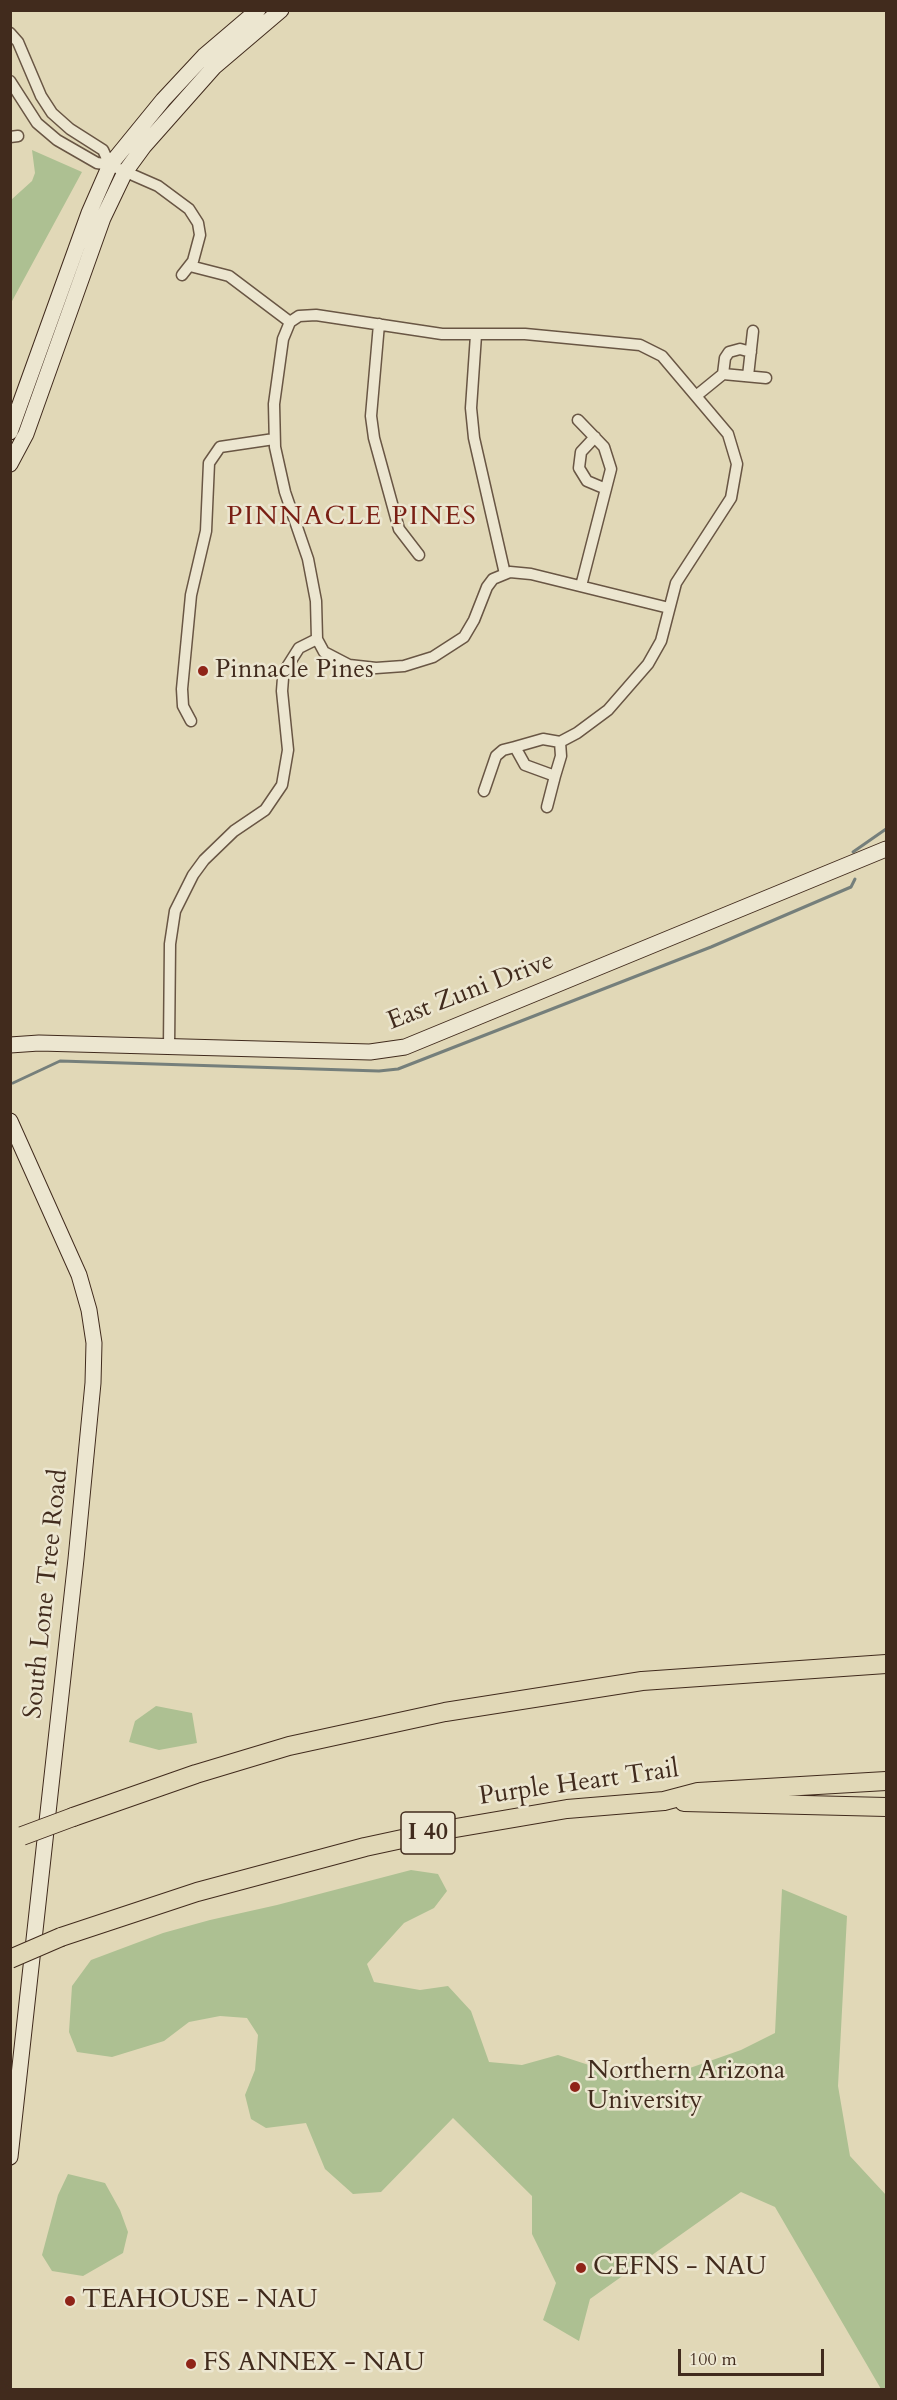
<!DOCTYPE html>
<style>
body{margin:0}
#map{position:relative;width:897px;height:2400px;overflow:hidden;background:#e1d8b7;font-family:Cardo,serif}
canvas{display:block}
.frame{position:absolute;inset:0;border:12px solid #412b1d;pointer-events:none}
.scale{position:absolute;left:678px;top:2349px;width:146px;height:27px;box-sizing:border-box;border:3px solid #412b1d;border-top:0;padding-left:8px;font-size:18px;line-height:21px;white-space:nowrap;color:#412b1d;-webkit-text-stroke:4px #ece6d0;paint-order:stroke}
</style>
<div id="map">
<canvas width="897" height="2400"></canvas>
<div class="frame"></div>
<div class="scale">100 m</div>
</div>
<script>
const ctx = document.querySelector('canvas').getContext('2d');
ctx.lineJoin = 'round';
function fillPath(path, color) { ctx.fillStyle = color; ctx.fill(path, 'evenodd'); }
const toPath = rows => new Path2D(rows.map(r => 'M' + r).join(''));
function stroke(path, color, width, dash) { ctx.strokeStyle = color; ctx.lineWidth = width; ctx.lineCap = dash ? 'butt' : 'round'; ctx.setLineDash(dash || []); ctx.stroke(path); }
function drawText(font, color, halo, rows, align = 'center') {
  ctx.font = font + ' Cardo,serif'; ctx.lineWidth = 5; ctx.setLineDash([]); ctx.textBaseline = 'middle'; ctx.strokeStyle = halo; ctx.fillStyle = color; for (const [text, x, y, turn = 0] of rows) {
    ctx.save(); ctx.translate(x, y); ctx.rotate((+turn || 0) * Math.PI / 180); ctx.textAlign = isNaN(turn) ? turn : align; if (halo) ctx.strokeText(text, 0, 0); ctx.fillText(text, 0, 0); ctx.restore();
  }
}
fillPath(toPath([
 [32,150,82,172,11,303,11,200,32,181,35,173],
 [156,1706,192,1713,197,1743,159,1750,129,1742,135,1721],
 [411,1870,438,1874,447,1891,434,1908,404,1923,367,1964,374,1982,420,1990,448,1986,471,2011,489,2062,522,2065,558,2055,635,2080,670,2075,741,2050,775,2033,782,1889,847,1916,838,2086,850,2156,886,2195,886,2389,881,2389,775,2207,741,2192,590,2299,579,2341,543,2320,556,2283,532,2234,532,2196,453,2118,381,2192,353,2194,325,2169,306,2123,266,2128,251,2119,245,2095,255,2070,258,2035,247,2018,220,2016,189,2022,164,2041,112,2057,77,2052,69,2032,72,1986,91,1960,163,1933,210,1920,277,1905],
 [68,2174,105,2183,120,2210,128,2232,123,2253,83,2276,52,2271,42,2255,58,2195]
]), '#adc092');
stroke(toPath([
 [853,852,886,829],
 [13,1083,60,1061,379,1071,398,1069,711,947,851,887,855,879]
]), '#757f7b', 3);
const street = toPath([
 [10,33,18,42,41,96,52,113,70,129,103,150,110,165],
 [10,81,37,123,57,140,97,163,110,165,158,186,189,209,198,223,200,235,193,261,182,275],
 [10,137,18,136],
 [190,266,229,276,290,322],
 [379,324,371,416,374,438,399,529,419,555],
 [476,335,471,408,474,438,505,574],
 [723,374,725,358,729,352,740,349,751,352],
 [748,376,753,331],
 [696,396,723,374,766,378],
 [578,420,604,447,611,469,581,586],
 [595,437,581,452,579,468,587,481,606,489],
 [191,721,183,706,182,689,191,595,206,531,209,463,220,447,274,439],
 [560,742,561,756,555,776,525,765,515,747,543,739,560,742,577,733,608,710,648,664,661,641,676,583,731,498,737,464,728,434,662,356,640,345,525,334,442,334,316,315,299,316,290,322,283,339,274,404,275,447,285,492,308,559,316,601,317,639,324,652,349,665,376,668,404,666,433,657,464,637,474,620,487,587,493,579,510,572,531,574,669,608],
 [484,791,496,756,503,750,515,747],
 [547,807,555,776],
 [169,1047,170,944,175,911,193,875,204,860,234,831,265,810,282,785,288,750,282,691,283,678,287,667,299,648,317,639]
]);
const secondary = toPath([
 [10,432,89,213,110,165,163,100,204,56,258,10],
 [10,464,26,434,103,218,125,172,144,146,214,67,281,10],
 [10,1045,39,1043,370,1052,405,1047,886,849],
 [10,1121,79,1275,89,1310,94,1343,93,1383,76,1559,10,2157]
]);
const highway = toPath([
 [684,1802,886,1807],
 [73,1817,196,1774,289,1746,445,1712,642,1681,886,1664],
 [61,1937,197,1892,365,1847,444,1830,567,1809,664,1801,698,1792,886,1781]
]);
stroke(street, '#695644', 13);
stroke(secondary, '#412b1d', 17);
stroke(highway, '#412b1d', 20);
stroke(street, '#ece6d0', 10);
stroke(secondary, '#ece6d0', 15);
stroke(highway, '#e1d8b7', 18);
const highwayBridge = toPath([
 [22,1836,73,1817],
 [10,1959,61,1937]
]);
stroke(highwayBridge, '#412b1d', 20, []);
stroke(highwayBridge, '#e1d8b7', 18);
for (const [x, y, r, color] of [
 [203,671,6,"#8f2418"],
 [575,2087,6,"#8f2418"],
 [581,2268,6,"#8f2418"],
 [70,2301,6,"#8f2418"],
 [191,2364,6,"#8f2418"]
]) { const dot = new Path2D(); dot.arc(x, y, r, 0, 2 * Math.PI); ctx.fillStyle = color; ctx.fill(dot); stroke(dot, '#ece6d0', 2); }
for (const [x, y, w] of [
 [428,1833,54]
]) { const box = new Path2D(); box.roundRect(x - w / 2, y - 21, w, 42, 4.5); ctx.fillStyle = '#ece6d0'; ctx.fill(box); stroke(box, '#412b1d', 1.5); }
drawText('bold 24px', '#412b1d', null, [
 ["I 40",428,1833]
]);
drawText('26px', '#412b1d', '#ece6d0', [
 ["Pinnacle Pines",215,671],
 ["Northern Arizona",587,2072],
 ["University",587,2102],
 ["CEFNS - NAU",593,2268],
 ["TEAHOUSE - NAU",82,2301],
 ["FS ANNEX - NAU",203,2364]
], 'left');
drawText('26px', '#412b1d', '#ece6d0', [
 ["East Zuni Drive",471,992,-21],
 ["South Lone Tree Road",47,1594,-84],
 ["Purple Heart Trail",579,1784,-8]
]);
ctx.letterSpacing = '1.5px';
drawText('27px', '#7a1f14', '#ece6d0', [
 ["PINNACLE PINES",352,518]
]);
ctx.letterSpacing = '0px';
</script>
